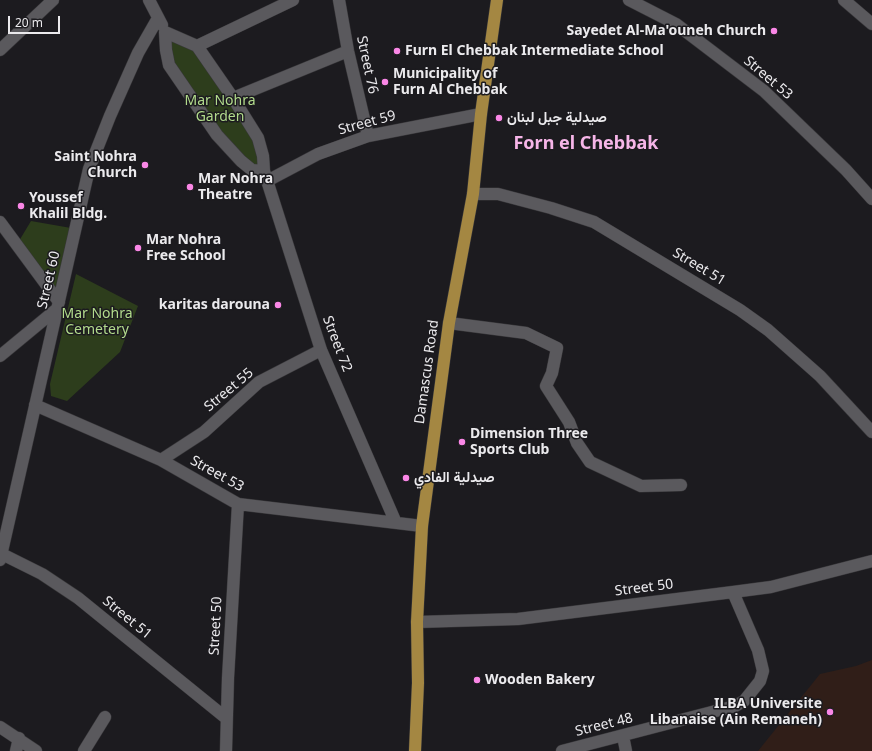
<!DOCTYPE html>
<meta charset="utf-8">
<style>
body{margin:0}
#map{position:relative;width:872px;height:751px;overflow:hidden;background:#1c1b1f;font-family:"Noto Sans",sans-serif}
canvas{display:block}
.scale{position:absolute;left:8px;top:16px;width:52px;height:18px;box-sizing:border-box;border:2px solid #ebeaed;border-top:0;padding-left:5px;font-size:12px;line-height:14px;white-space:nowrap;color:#ebeaed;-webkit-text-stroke:3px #1c1b1f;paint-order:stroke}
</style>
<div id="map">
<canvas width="872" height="751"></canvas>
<div class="scale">20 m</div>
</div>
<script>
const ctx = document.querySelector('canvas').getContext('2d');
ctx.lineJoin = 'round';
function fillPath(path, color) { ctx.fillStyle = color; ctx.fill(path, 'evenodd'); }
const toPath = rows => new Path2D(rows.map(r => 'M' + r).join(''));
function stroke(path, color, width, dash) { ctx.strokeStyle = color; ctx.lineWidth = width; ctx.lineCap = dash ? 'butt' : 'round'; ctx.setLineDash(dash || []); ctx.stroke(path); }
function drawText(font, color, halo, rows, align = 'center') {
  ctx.font = font + ' "Noto Sans",Vazirmatn,sans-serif'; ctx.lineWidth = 3; ctx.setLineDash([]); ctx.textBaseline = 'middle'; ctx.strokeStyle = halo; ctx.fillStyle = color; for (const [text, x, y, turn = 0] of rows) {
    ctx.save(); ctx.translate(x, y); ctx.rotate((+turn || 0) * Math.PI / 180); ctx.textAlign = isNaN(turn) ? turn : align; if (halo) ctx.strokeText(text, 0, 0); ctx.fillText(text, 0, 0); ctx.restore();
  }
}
fillPath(toPath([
 [872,660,872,751,758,751,820,674,856,666]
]), '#301e18');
fillPath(toPath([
 [165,32,197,46,258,138,264,171,252,170,169,65],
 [31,221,71,228,58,299,16,246],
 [76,274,138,306,120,352,67,401,51,396,50,384]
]), '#2d3d1c');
const minor = toPath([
 [149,0,162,25],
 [339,0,348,51,368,136],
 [629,0,676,24,764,91,846,170,872,199],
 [844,0,872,24],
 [197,46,293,0],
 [0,50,53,0],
 [233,98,348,51],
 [264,171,252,170,241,161,217,135,169,65,166,50,165,32,197,46,233,98,258,138,263,156,264,171,321,350,396,523],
 [267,181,318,154,368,136,481,114],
 [473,194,498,194,551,208,594,222,740,310,768,330,820,376,872,432],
 [0,222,59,302],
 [449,323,526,333,557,348,552,373,546,386,569,422,577,443,590,462,641,486,681,485],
 [0,356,58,308],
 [35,405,161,460,238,504,422,526],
 [161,460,204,432,259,382,321,350],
 [0,553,42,574,78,598,226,718],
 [0,560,89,169,110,116,138,53,158,18],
 [417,622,518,619,733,592,771,587,872,561],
 [0,727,36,751],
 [623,736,626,751],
 [16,751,19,738],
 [84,751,105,717],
 [226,751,228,678,238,504],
 [562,751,735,706,744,701,760,681,763,671,758,650,733,592]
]);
const major = toPath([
 [415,751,418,683,417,622,422,526,449,323,473,194,481,114,497,0]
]);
stroke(minor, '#39383b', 13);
stroke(major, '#39383b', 13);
stroke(minor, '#5a595d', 12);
stroke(major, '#a48742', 12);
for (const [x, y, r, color] of [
 [774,31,4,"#fa87e6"],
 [397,51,4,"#fa87e6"],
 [385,82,4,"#fa87e6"],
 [499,118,4,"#fa87e6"],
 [145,165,4,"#fa87e6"],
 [190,187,4,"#fa87e6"],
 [21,206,4,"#fa87e6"],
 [138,248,4,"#fa87e6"],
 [278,305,4,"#fa87e6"],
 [462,442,4,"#fa87e6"],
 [406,478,4,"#fa87e6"],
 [477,680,4,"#fa87e6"],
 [830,712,4,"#fa87e6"]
]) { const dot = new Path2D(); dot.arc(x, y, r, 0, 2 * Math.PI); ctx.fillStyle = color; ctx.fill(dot); stroke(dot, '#1c1b1f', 1.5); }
drawText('bold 14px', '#ebeaed', '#1c1b1f', [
 ["Sayedet Al-Ma'ouneh Church",766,31,"right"],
 ["Furn El Chebbak Intermediate School",405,51],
 ["Municipality of",393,74],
 ["Furn Al Chebbak",393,90],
 ["صيدلية جبل لبنان",507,118],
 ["Saint Nohra",137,157,"right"],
 ["Church",137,173,"right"],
 ["Mar Nohra",198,179],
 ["Theatre",198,195],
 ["Youssef",29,198],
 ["Khalil Bldg.",29,214],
 ["Mar Nohra",146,240],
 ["Free School",146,256],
 ["karitas darouna",270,305,"right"],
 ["Dimension Three",470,434],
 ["Sports Club",470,450],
 ["صيدلية الفادي",414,478],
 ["Wooden Bakery",485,680],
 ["ILBA Universite",822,704,"right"],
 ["Libanaise (Ain Remaneh)",822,720,"right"]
], 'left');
drawText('14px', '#ebeaed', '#1c1b1f', [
 ["Street 76",367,65,78],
 ["Street 53",768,78,40],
 ["Street 59",367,123,-15],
 ["Street 51",699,267,31],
 ["Street 60",49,280,-77],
 ["Street 72",337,344,69],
 ["Damascus Road",427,372,-82],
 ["Street 55",229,390,-40],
 ["Street 53",217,474,29],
 ["Street 50",644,588,-7],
 ["Street 51",127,618,39],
 ["Street 50",216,626,-87],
 ["Street 48",604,725,-14]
]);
drawText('14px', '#b2db8c', '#1c1b1f', [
 ["Mar Nohra",220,101],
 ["Garden",220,117],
 ["Mar Nohra",97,314],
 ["Cemetery",97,330]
]);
drawText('bold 18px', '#f6b5e8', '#1c1b1f', [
 ["Forn el Chebbak",586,144]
]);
</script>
